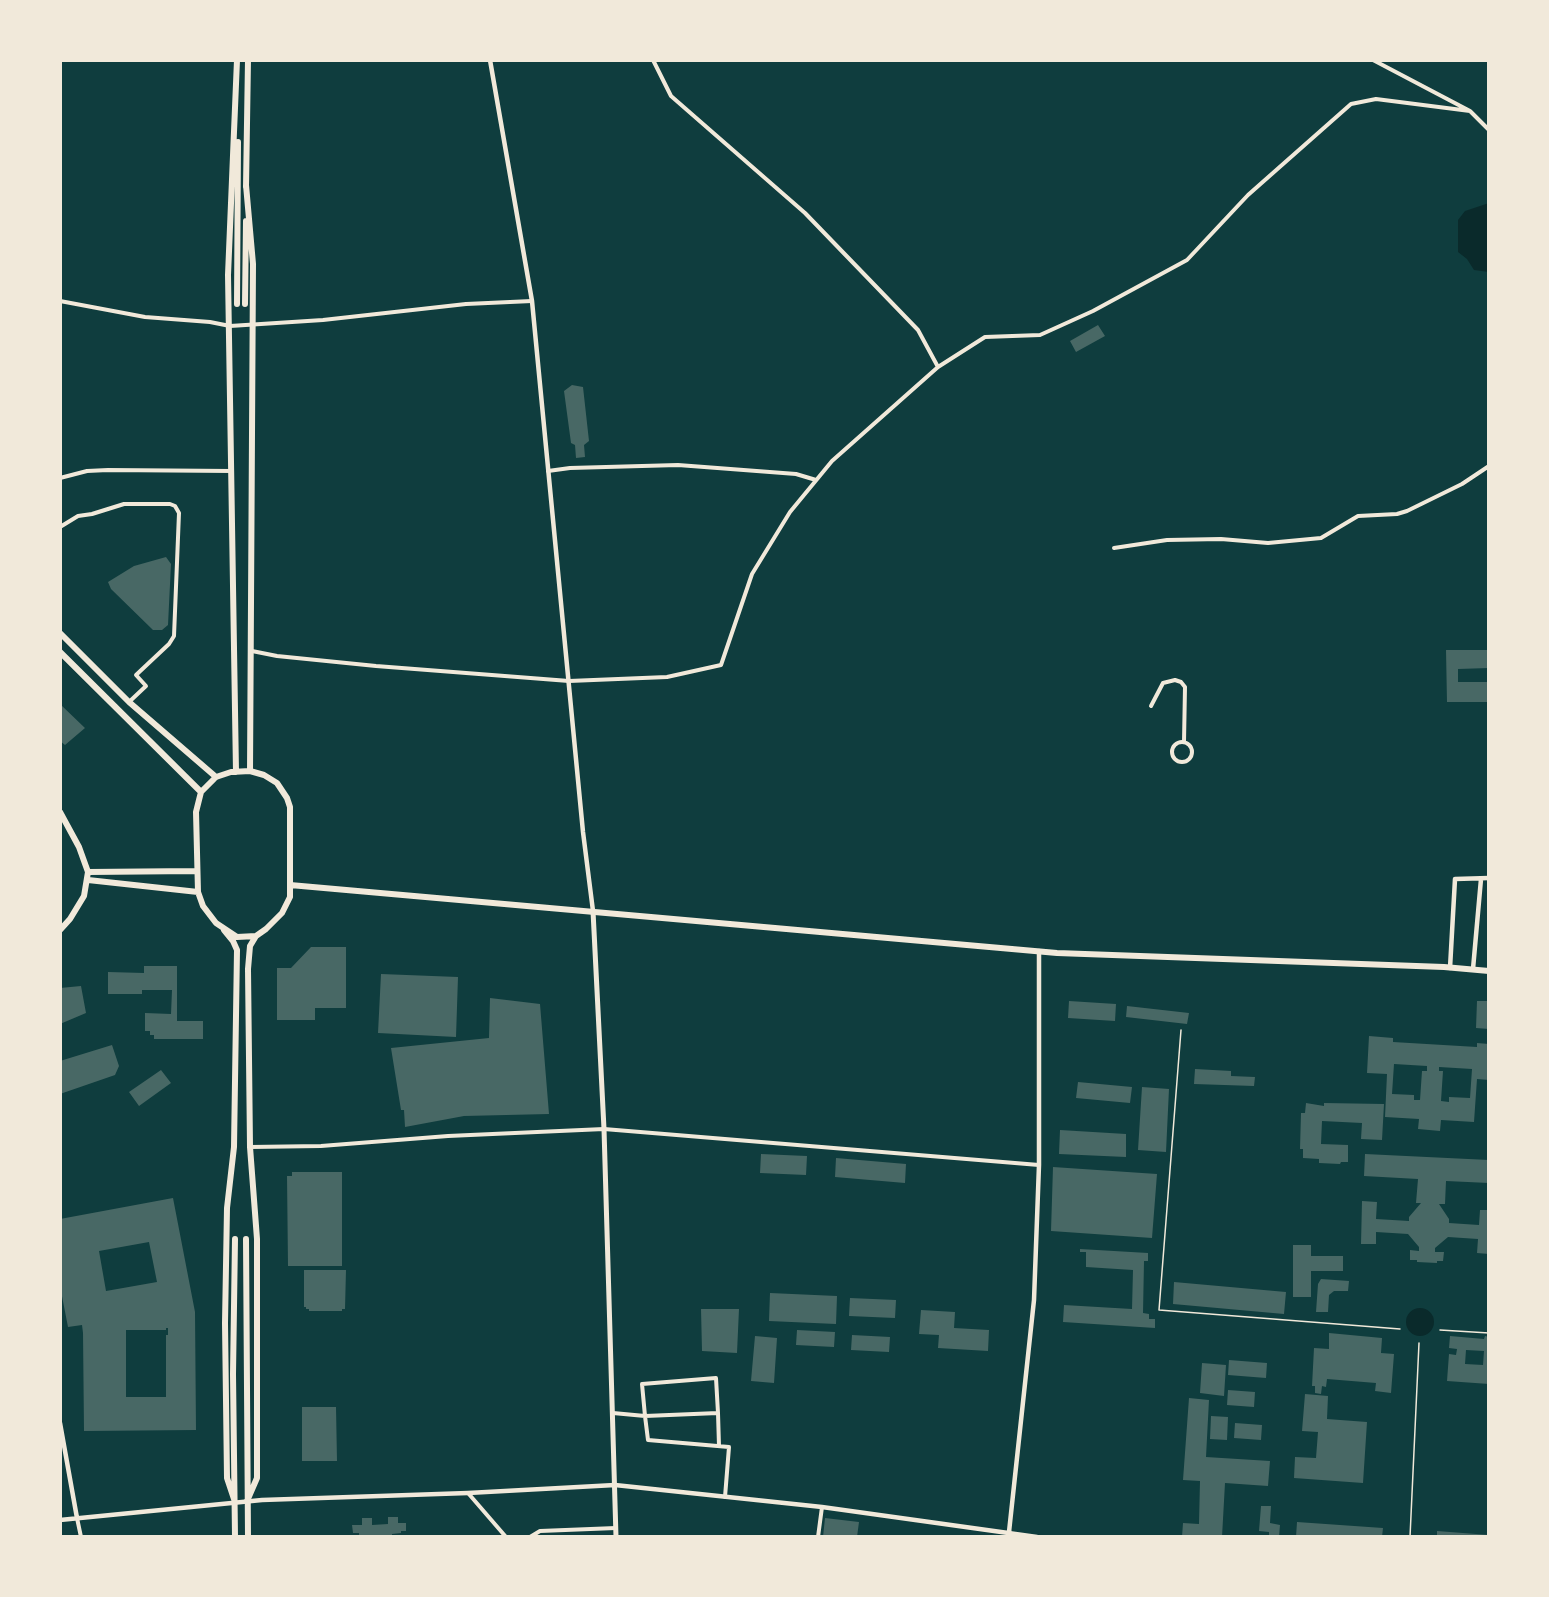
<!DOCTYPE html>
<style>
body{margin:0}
#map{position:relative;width:1549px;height:1597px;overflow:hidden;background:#0f3d3e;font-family:Mulish,sans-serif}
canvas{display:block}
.frame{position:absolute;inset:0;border:62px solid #f1e9da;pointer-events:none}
</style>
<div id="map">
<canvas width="1549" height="1597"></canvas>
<div class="frame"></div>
</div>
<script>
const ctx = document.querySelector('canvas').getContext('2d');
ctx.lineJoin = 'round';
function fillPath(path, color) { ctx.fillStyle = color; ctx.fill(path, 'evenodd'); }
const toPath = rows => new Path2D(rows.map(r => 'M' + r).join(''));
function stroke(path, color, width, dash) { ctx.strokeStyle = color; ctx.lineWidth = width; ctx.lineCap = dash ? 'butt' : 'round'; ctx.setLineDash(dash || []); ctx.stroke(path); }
fillPath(toPath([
 [1489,203,1489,272,1474,270,1467,259,1458,252,1458,220,1465,211],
 '1406 1322a14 14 0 1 1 28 0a14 14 0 1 1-28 0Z'
]), '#0a2a2b');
fillPath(toPath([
 [1098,325,1105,336,1076,352,1070,341],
 [572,385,583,387,589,441,584,445,585,457,576,458,575,445,571,443,564,391],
 [166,557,171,564,168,625,162,630,153,630,111,589,108,582,134,566],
 [1446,650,1489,650,1489,668,1458,669,1458,682,1489,682,1489,702,1447,702],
 [60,704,85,728,65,745,60,741],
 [311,947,346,947,346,1008,315,1008,315,1020,277,1020,277,968,291,968],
 [144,966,177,966,177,1021,203,1021,203,1039,154,1039,154,1035,150,1035,150,1031,145,1031,145,1013,171,1014,172,990,142,990,142,994,108,994,108,972,144,973],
 [381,974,458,977,456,1037,378,1033],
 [81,986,86,1013,60,1024,60,988],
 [490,998,540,1004,549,1114,464,1116,405,1127,404,1110,401,1110,391,1048,489,1038],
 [1069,1001,1116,1004,1115,1021,1068,1018],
 [1477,1001,1489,1001,1489,1029,1476,1028],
 [1127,1006,1189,1013,1187,1024,1126,1017],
 [1369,1036,1393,1038,1393,1042,1477,1047,1477,1043,1489,1044,1489,1080,1477,1079,1474,1122,1441,1120,1440,1131,1418,1129,1419,1119,1385,1117,1387,1074,1367,1073],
 [1394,1064,1427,1066,1427,1071,1422,1071,1420,1100,1414,1100,1414,1095,1392,1094],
 [1439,1067,1472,1069,1470,1098,1449,1097,1449,1102,1441,1101,1443,1071,1439,1071],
 [112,1045,119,1066,115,1075,60,1094,60,1061],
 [1195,1069,1231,1071,1231,1076,1255,1077,1254,1086,1194,1084],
 [161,1070,171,1083,139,1106,129,1092],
 [1078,1082,1132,1087,1130,1103,1076,1098],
 [1142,1087,1169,1089,1166,1152,1138,1150],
 [1306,1103,1324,1106,1324,1103,1384,1104,1382,1140,1361,1139,1362,1123,1322,1121,1321,1144,1348,1145,1348,1162,1341,1162,1340,1164,1319,1163,1319,1159,1303,1158,1303,1149,1300,1149,1301,1113,1305,1113],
 [1060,1130,1126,1134,1126,1157,1059,1154],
 [761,1154,807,1156,806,1175,760,1173],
 [1365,1154,1489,1160,1489,1183,1446,1181,1445,1204,1439,1204,1449,1219,1449,1223,1479,1225,1480,1210,1489,1210,1489,1254,1477,1253,1478,1239,1448,1237,1435,1248,1435,1252,1444,1252,1443,1261,1437,1261,1437,1263,1417,1262,1417,1260,1410,1260,1410,1250,1419,1251,1419,1247,1408,1234,1376,1232,1376,1244,1361,1244,1362,1201,1377,1202,1376,1219,1409,1221,1409,1217,1421,1203,1416,1203,1418,1179,1364,1176],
 [836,1158,906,1164,905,1183,835,1177],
 [1053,1167,1157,1174,1152,1238,1051,1231],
 [292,1172,342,1172,342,1266,288,1266,287,1176,292,1176],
 [173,1198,195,1312,196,1430,84,1431,83,1333,82,1325,68,1327,60,1286,60,1219],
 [149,1242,157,1282,106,1291,99,1251],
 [166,1328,168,1328,168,1335,166,1335,166,1397,126,1397,126,1330,166,1330],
 [1293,1245,1311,1245,1311,1256,1343,1256,1343,1271,1311,1271,1311,1297,1293,1297],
 [1080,1249,1148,1253,1148,1261,1144,1261,1143,1313,1149,1314,1149,1319,1155,1319,1155,1328,1063,1322,1064,1305,1132,1309,1133,1270,1086,1267,1086,1252,1080,1252],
 [304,1270,346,1270,345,1309,342,1309,342,1311,309,1311,309,1309,306,1309,306,1307,304,1307],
 [1321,1279,1349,1281,1348,1291,1334,1291,1329,1295,1328,1312,1316,1312,1318,1284],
 [1174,1282,1286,1292,1284,1314,1173,1304],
 [770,1293,837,1296,836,1324,769,1321],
 [850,1298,896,1300,895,1318,849,1316],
 [701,1309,739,1309,737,1353,702,1351],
 [921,1310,955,1312,954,1328,989,1330,988,1351,938,1348,939,1335,919,1334],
 [797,1330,835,1332,834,1347,796,1345],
 [1329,1333,1382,1338,1381,1353,1394,1354,1391,1393,1375,1391,1376,1383,1327,1379,1326,1387,1322,1386,1321,1394,1315,1393,1315,1386,1312,1386,1314,1348,1329,1349],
 [852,1335,890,1337,889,1352,851,1350],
 [755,1336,777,1338,774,1383,751,1381],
 [1450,1336,1484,1339,1485,1336,1489,1337,1489,1384,1447,1381,1449,1354,1456,1355,1457,1349,1449,1348],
 [1466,1350,1484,1351,1483,1365,1465,1364],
 [1229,1360,1267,1363,1266,1378,1228,1375],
 [1202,1363,1226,1365,1224,1396,1200,1393],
 [1228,1390,1255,1392,1254,1407,1227,1405],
 [1305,1394,1328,1396,1327,1419,1367,1422,1363,1483,1294,1478,1295,1457,1316,1458,1318,1432,1302,1431],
 [1189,1398,1209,1400,1206,1457,1270,1461,1268,1486,1225,1483,1222,1537,1182,1537,1183,1523,1199,1524,1200,1481,1183,1480],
 [302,1407,336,1407,337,1461,302,1461],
 [1211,1416,1228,1417,1227,1440,1210,1439],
 [1235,1423,1262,1425,1261,1440,1234,1438],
 [1261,1506,1271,1506,1270,1523,1280,1525,1279,1537,1269,1537,1269,1532,1259,1531],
 [388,1517,398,1517,398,1523,406,1523,406,1531,401,1531,401,1533,392,1534,392,1537,359,1537,359,1533,353,1533,352,1525,362,1525,362,1518,372,1518,372,1525,388,1524],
 [825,1518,859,1522,857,1537,823,1537],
 [1297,1522,1383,1528,1382,1537,1296,1537],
 [1437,1531,1489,1535,1489,1537,1437,1537]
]), '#486865');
stroke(toPath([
 [1181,1030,1159,1310,1400,1329],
 [1440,1330,1489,1333],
 [1410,1537,1419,1343]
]), '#f1e9da', 1.5);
stroke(toPath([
 [653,60,671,96,805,213,918,330,938,367],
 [1373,60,1470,111,1489,130],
 [60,301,145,317,210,322,230,326,323,320,466,304,532,301],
 [548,471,570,468,678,465,796,474,816,480],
 [60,478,87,471,108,470,232,471],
 [60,527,78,516,92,514,124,504,170,504,175,506,179,513,174,636,169,644,136,675,146,686,129,702],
 [1114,548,1167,540,1221,539,1268,543,1321,538,1358,516,1397,514,1407,511,1462,484,1489,466],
 [252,651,277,656,376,666,569,681,667,677,721,665,752,574,790,512,832,461,938,367,985,337,1040,335,1093,311,1187,260,1248,195,1351,104,1376,99,1470,111],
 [1151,706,1163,683,1175,680,1181,682,1185,687,1184,742],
 '1172 752a10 10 0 1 1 20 0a10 10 0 1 1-20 0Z',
 [250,1147,321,1146,448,1136,604,1129,1039,1165],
 [613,1413,645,1416,648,1440,729,1447,725,1497],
 [718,1413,716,1378,642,1384,645,1416,718,1413,719,1446],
 [468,1493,506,1537],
 [77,1518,81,1537],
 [530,1537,540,1531,616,1528],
 [818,1537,822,1507]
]), '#f1e9da', 4);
stroke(toPath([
 [490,60,532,301,583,832,593,911],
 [1450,968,1455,879,1489,878],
 [1473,969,1481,879],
 [60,1423,77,1518],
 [60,1520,262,1500,468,1493,615,1485,822,1507,1037,1537],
 [1009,1532,1034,1300,1039,1165,1039,951]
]), '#f1e9da', 4.5);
stroke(toPath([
 [593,911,604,1129,616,1537],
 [1008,1537,1009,1532]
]), '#f1e9da', 5);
stroke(toPath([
 [246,185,253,264,250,771],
 [246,187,248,60],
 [237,304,238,142],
 [245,304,246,221],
 [60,633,129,702,216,777],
 [60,652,201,792],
 [250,771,264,775,277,783,287,798,290,807,290,897,282,913,266,929,256,936,237,937,216,923,203,906,198,892,196,812,201,792,216,777,231,772,250,771],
 [236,772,228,275,237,60],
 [60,812,79,847,88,872,84,896,70,919,60,930],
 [88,872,196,871],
 [88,880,198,892],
 [290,885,1057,953,1444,967,1489,971],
 [224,930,233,941,237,950,234,1147,227,1208,225,1323,227,1478,235,1502],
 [246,1239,248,1537],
 [247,1501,257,1478,257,1239,250,1147,248,969,250,946,256,936],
 [235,1537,233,1374,235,1239]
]), '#f1e9da', 6);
</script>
